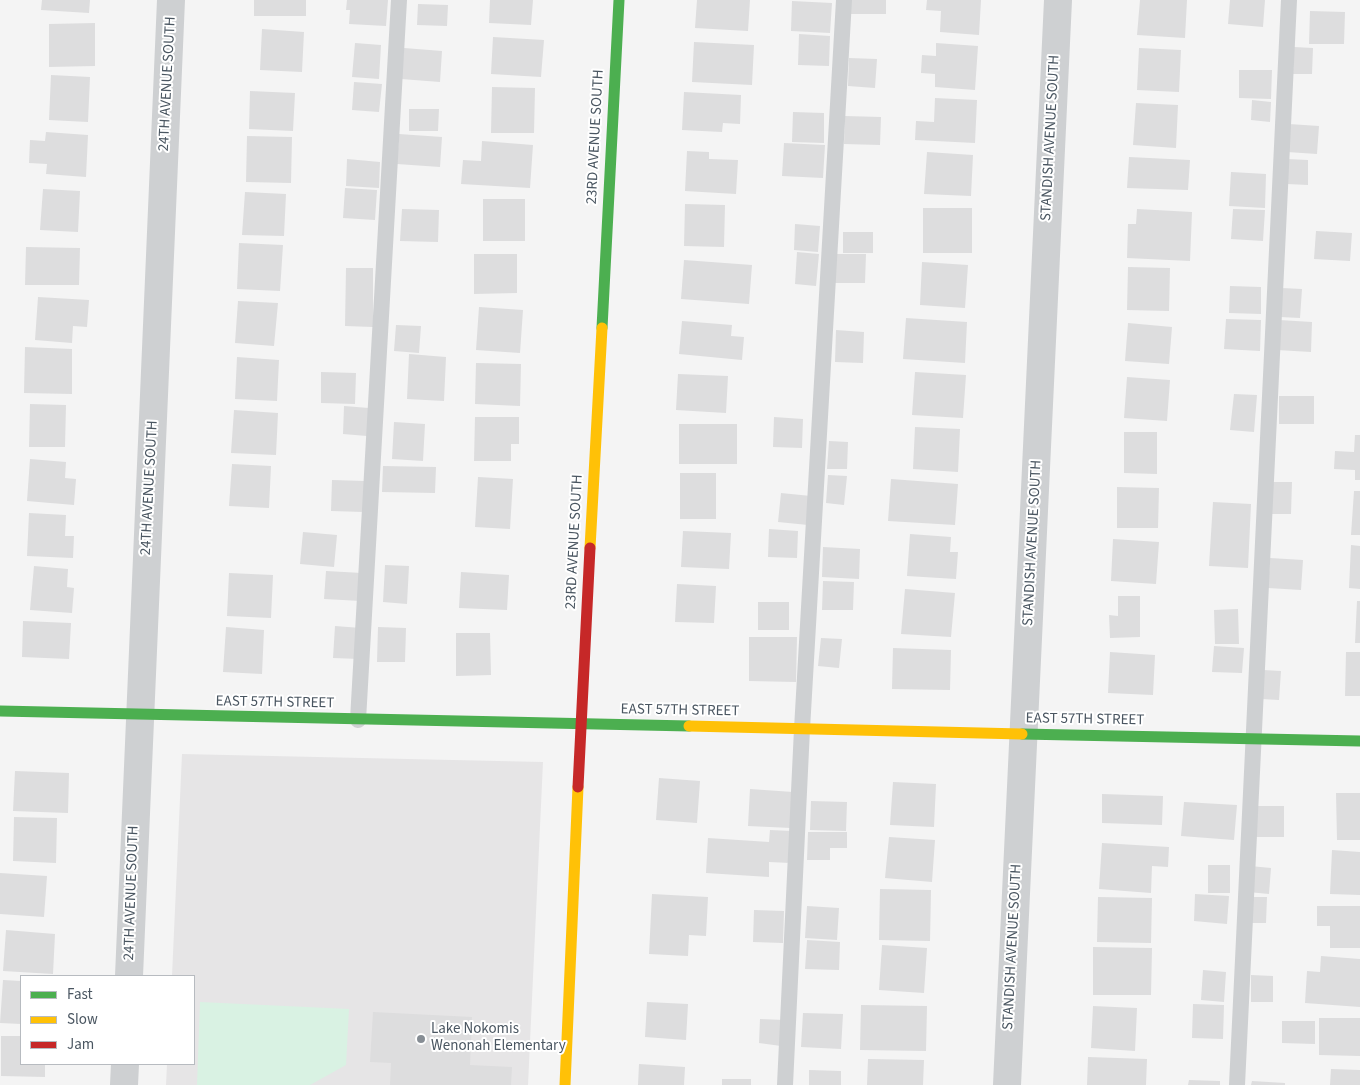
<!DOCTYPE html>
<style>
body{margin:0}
#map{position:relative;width:1360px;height:1085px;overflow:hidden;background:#f4f4f4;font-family:"Source Sans 3",sans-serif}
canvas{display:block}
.legend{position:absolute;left:20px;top:975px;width:175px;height:90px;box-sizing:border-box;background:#fff;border:1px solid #b7bbc0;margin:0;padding:6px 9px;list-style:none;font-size:15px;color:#4a5661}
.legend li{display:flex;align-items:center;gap:10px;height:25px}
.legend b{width:25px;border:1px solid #b7bbc0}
</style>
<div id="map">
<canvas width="1360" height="1085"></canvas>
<ul class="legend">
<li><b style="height:6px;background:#4caf50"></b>Fast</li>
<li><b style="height:6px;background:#ffc107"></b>Slow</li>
<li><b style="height:6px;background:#c62828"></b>Jam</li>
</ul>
</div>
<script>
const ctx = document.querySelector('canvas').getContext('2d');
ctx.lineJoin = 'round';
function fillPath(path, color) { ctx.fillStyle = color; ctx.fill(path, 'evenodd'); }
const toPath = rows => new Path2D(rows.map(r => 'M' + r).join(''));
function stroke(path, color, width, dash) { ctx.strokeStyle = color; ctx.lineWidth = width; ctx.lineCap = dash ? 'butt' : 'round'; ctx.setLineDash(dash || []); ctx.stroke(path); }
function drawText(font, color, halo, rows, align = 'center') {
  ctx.font = font + ' "Source Sans 3",sans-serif'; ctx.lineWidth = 4; ctx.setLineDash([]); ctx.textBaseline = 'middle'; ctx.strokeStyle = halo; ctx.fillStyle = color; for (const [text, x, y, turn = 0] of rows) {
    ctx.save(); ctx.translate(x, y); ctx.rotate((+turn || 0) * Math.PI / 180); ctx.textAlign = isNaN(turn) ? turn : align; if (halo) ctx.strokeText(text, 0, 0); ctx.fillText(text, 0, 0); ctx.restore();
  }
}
fillPath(toPath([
 [182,754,543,762,528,1085,166,1085,167,1064,194,1064,194,976,172,976]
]), '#e6e5e6');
fillPath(toPath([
 [200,1002,349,1009,346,1065,310,1085,197,1085]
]), '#d9f2e3');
fillPath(toPath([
 [42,0,90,0,89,13,41,10],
 [254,0,306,0,306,16,254,16],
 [347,0,388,0,386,26,349,24,350,10,346,10],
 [490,0,533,0,531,25,489,23],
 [697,0,750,0,748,31,695,28],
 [850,0,886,0,886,14,850,14],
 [927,0,981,0,979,35,940,32,941,11,926,10],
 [1140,0,1187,0,1185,38,1137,35],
 [1230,0,1265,0,1263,27,1228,24],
 [792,1,832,3,830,33,791,31],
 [418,4,448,5,447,26,417,25],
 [1310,11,1345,12,1344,44,1309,44],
 [95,23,95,66,49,67,49,24],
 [262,29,304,32,302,72,260,70],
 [799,34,830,36,829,66,798,65],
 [493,37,544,40,541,77,491,74],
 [694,42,754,45,752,85,692,82],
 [355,43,381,45,379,79,352,77],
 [936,43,978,46,975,90,935,87,935,74,921,73,922,55,936,56],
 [1294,47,1313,48,1312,74,1293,74],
 [404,48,442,51,440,82,401,79],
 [1139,48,1181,50,1179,92,1137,90],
 [849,58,877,59,875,88,848,86],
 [1239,70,1272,70,1271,99,1239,98],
 [51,75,90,77,88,122,49,120],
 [354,82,382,84,379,112,352,110],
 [492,87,535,88,534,133,491,133],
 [250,91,295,93,293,131,249,129],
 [684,92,741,95,740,124,723,123,722,132,682,130],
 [935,98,977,100,975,143,915,140,916,121,934,122],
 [1252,100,1271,102,1270,122,1251,120],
 [1136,103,1178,105,1176,148,1133,145],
 [409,109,439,109,438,131,409,131],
 [793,112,824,113,824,143,792,142],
 [845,116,881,117,880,145,844,144],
 [1289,124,1319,126,1317,154,1287,152],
 [46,132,88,135,86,177,46,174,47,164,29,163,30,140,45,141],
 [399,134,442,137,440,167,397,164],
 [247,136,292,137,291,183,246,182],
 [482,141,533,145,530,188,461,184,463,160,481,161],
 [784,143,825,145,823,178,782,176],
 [687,151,709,152,709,159,738,160,736,194,685,191],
 [927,152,973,155,971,196,924,194],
 [1129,157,1190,160,1188,190,1127,188],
 [347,159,380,162,379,188,346,186],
 [1287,159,1308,160,1308,185,1287,184],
 [1231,172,1266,174,1265,208,1229,206],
 [345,188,377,190,375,220,343,218],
 [43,189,80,191,78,232,40,230],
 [245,192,286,194,284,236,242,235],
 [483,199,525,199,525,241,483,241],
 [685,204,725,205,724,247,684,246],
 [923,208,972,208,972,253,923,253],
 [402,209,439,210,438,242,400,241],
 [1137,209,1192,212,1190,261,1127,258,1128,224,1136,224],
 [1233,209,1265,210,1263,241,1231,239],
 [795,224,820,226,818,252,794,250],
 [1316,231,1352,233,1350,261,1314,259],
 [843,232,873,232,873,253,843,253],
 [239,243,283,245,280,291,237,289],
 [26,247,80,248,79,285,25,285],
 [797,252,819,254,816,286,795,284],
 [474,254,517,254,517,293,474,294],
 [836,254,866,254,865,283,835,283],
 [684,260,752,265,749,304,681,299],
 [922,262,968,265,965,308,920,305],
 [1128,267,1170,268,1169,311,1127,310],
 [346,268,373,268,373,327,345,326],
 [1230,286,1261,287,1261,314,1229,313],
 [1282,288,1302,289,1300,318,1280,317],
 [38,297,89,300,87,327,73,326,72,343,35,340],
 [238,301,278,303,274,346,235,343],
 [479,307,523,310,520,353,476,350],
 [906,318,967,322,965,363,903,359],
 [1226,319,1261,320,1260,351,1224,349],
 [1279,320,1312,322,1311,352,1277,350],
 [682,321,732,325,731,336,744,337,742,360,679,354],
 [1128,323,1172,327,1169,364,1125,361],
 [396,325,421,326,419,353,394,351],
 [836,330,864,332,863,363,835,362],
 [25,347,72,349,72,394,24,393],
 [409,354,446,357,444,401,407,399],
 [237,357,279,360,277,401,235,399],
 [476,363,521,364,520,406,475,404],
 [321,372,356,373,355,404,321,403],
 [915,372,966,375,963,418,912,415],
 [678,374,728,376,726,413,676,410],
 [1127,377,1170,380,1167,421,1124,418],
 [1234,394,1257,395,1254,432,1230,430],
 [1279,396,1314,396,1314,424,1279,424],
 [30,404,66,405,65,447,29,447],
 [344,406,369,408,367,436,343,434],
 [234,410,278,413,276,455,231,453],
 [475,417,519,417,519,444,511,444,511,461,474,461],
 [774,417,803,419,802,448,773,447],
 [394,422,425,424,423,461,392,459],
 [679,424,737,424,737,464,679,464],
 [915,427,960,429,958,472,913,469],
 [1124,432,1157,432,1157,474,1124,473],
 [1355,435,1360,435,1360,480,1355,480,1355,470,1334,469,1335,451,1354,452],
 [829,441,848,442,847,469,827,469],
 [30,459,66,462,65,478,76,479,74,505,27,501],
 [232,464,271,466,269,508,229,506],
 [383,466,436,467,435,493,382,492],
 [680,473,716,473,716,519,680,519],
 [828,475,847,476,844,505,826,503],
 [478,477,513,479,510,529,475,527],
 [891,479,958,484,955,525,888,521],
 [332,480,365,481,364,512,331,511],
 [1271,482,1292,482,1291,514,1271,514],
 [1117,487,1159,488,1158,528,1117,528],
 [1354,491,1360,491,1360,535,1351,535],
 [781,493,811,496,808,525,778,522],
 [1213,502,1251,504,1248,568,1209,566],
 [29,513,66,515,65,536,74,536,73,558,27,556],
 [769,529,798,531,797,558,768,557],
 [683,531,731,533,729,569,681,567],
 [303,532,337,535,334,567,300,564],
 [910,534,951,537,950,552,958,552,956,579,907,576],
 [1113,539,1159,542,1156,584,1111,581],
 [1351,545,1360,546,1360,589,1349,588],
 [823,547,860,549,859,579,822,577],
 [1270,558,1303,560,1301,590,1268,588],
 [385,565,409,566,407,604,383,602],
 [34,566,68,569,67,587,74,588,72,613,30,610],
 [326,571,362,573,361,601,324,599],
 [461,572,509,575,507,610,459,608],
 [229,573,273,575,271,618,227,616],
 [823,581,854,582,853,610,822,610],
 [677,584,716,586,714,623,675,622],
 [905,589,955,593,951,637,901,634],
 [1118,596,1140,596,1140,637,1110,638,1109,615,1118,616],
 [1357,601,1360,601,1360,643,1355,643],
 [758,602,789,602,789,630,758,630],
 [1238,609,1239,644,1215,644,1214,610],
 [23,621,71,623,69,659,22,657],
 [335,626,361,628,359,659,333,658],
 [226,627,264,630,262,674,223,672],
 [378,627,406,628,405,662,377,662],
 [456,633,490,633,491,675,456,676],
 [749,637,797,637,796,682,749,681],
 [821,638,842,639,839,668,818,666],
 [1214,646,1244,648,1242,673,1212,672],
 [893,648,951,650,950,690,892,689],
 [1110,652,1155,655,1153,695,1108,693],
 [1346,652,1360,652,1360,696,1345,696],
 [1263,670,1281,671,1279,700,1261,699],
 [15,771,69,773,68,813,13,811],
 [659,778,700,781,697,823,656,820],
 [893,782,936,784,934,827,890,825],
 [750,789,793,792,791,828,748,826],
 [1336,793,1360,793,1360,840,1337,840],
 [1102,794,1163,796,1162,825,1102,823],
 [811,801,847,802,846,831,810,830],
 [1184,802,1237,805,1234,840,1181,836],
 [1252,806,1284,806,1284,837,1252,837],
 [14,817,57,818,56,863,13,861],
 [770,830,792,831,790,863,769,862,769,877,706,873,708,838,769,842],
 [808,832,847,832,847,848,830,848,830,860,807,860],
 [889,837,935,840,932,882,885,878],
 [1102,843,1169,847,1168,867,1152,866,1151,893,1099,889],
 [1332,850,1360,852,1360,895,1330,894],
 [1208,865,1230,865,1230,893,1208,893],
 [1250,866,1271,868,1269,894,1248,892],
 [0,873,47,876,44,917,0,914],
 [880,889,931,890,930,941,879,940],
 [652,894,708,897,706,936,689,935,688,956,649,954],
 [1195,894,1229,896,1227,924,1194,921],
 [1098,897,1152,898,1151,943,1097,942],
 [1249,897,1267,897,1266,923,1248,923],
 [807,906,839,908,837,940,805,938],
 [1317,906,1360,906,1360,948,1330,948,1330,926,1317,926],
 [754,910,784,911,783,943,753,942],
 [6,930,55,934,53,974,3,971],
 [807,940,840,942,839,970,805,969],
 [882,945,927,948,924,993,879,990],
 [1093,947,1152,948,1151,995,1093,995],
 [1321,956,1360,959,1360,1007,1305,1003,1307,971,1320,972],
 [1203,970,1226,972,1224,1002,1201,1000],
 [1251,975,1273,976,1273,1002,1251,1002],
 [3,980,21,981,21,1024,0,1023],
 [647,1002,688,1004,686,1040,645,1037],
 [1193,1004,1224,1005,1223,1039,1192,1038],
 [861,1005,927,1006,926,1051,860,1050],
 [1093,1006,1137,1008,1135,1051,1091,1048],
 [373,1012,472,1017,470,1065,512,1067,511,1085,390,1085,391,1063,370,1062],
 [803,1013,843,1014,841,1049,801,1047],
 [1319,1018,1360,1018,1360,1056,1319,1055],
 [760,1019,784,1020,781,1046,759,1043],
 [1282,1021,1315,1021,1315,1044,1282,1043],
 [1,1036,21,1036,21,1064,45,1064,45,1077,1,1076],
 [1088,1057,1147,1059,1146,1085,1087,1085],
 [868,1059,924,1060,923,1085,867,1085],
 [639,1064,685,1067,684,1085,638,1085],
 [1331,1069,1360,1070,1360,1085,1330,1085],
 [809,1070,841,1071,841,1085,809,1085],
 [722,1079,751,1079,751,1085,722,1085],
 [1189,1080,1220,1081,1220,1085,1188,1085],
 [1252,1081,1285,1083,1285,1085,1251,1085]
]), '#ddddde');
stroke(toPath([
 [358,720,399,0],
 [785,1085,802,729,844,0],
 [1237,1085,1289,0]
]), '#ced0d2', 16);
stroke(toPath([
 [129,976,171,0],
 [124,1085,125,1064],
 [1007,1085,1058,0]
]), '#ced0d2', 28);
stroke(toPath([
 [602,328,619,0],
 [0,711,689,726],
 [1022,734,1360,741]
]), '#4caf50', 11);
stroke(toPath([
 [590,548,602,328],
 [689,726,1022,734],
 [565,1085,578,787]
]), '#ffc107', 11);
stroke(toPath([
 [578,787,590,548]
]), '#c62828', 11);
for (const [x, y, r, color] of [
 [421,1039,5,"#868d94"]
]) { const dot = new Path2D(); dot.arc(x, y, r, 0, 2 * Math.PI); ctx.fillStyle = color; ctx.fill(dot); stroke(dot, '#fff', 2); }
drawText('15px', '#4a5661', '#fff', [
 ["24TH AVENUE SOUTH",168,84,-87],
 ["23RD AVENUE SOUTH",596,137,-87],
 ["STANDISH AVENUE SOUTH",1051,138,-87],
 ["24TH AVENUE SOUTH",150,488,-87],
 ["23RD AVENUE SOUTH",575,542,-87],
 ["STANDISH AVENUE SOUTH",1033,543,-87],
 ["EAST 57TH STREET",275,703,1],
 ["EAST 57TH STREET",680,711,1],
 ["EAST 57TH STREET",1085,720,1],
 ["24TH AVENUE SOUTH",132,893,-88],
 ["STANDISH AVENUE SOUTH",1013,947,-87]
]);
drawText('15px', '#4a5661', '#fff', [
 ["Lake Nokomis",431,1030],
 ["Wenonah Elementary",431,1047]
], 'left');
</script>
